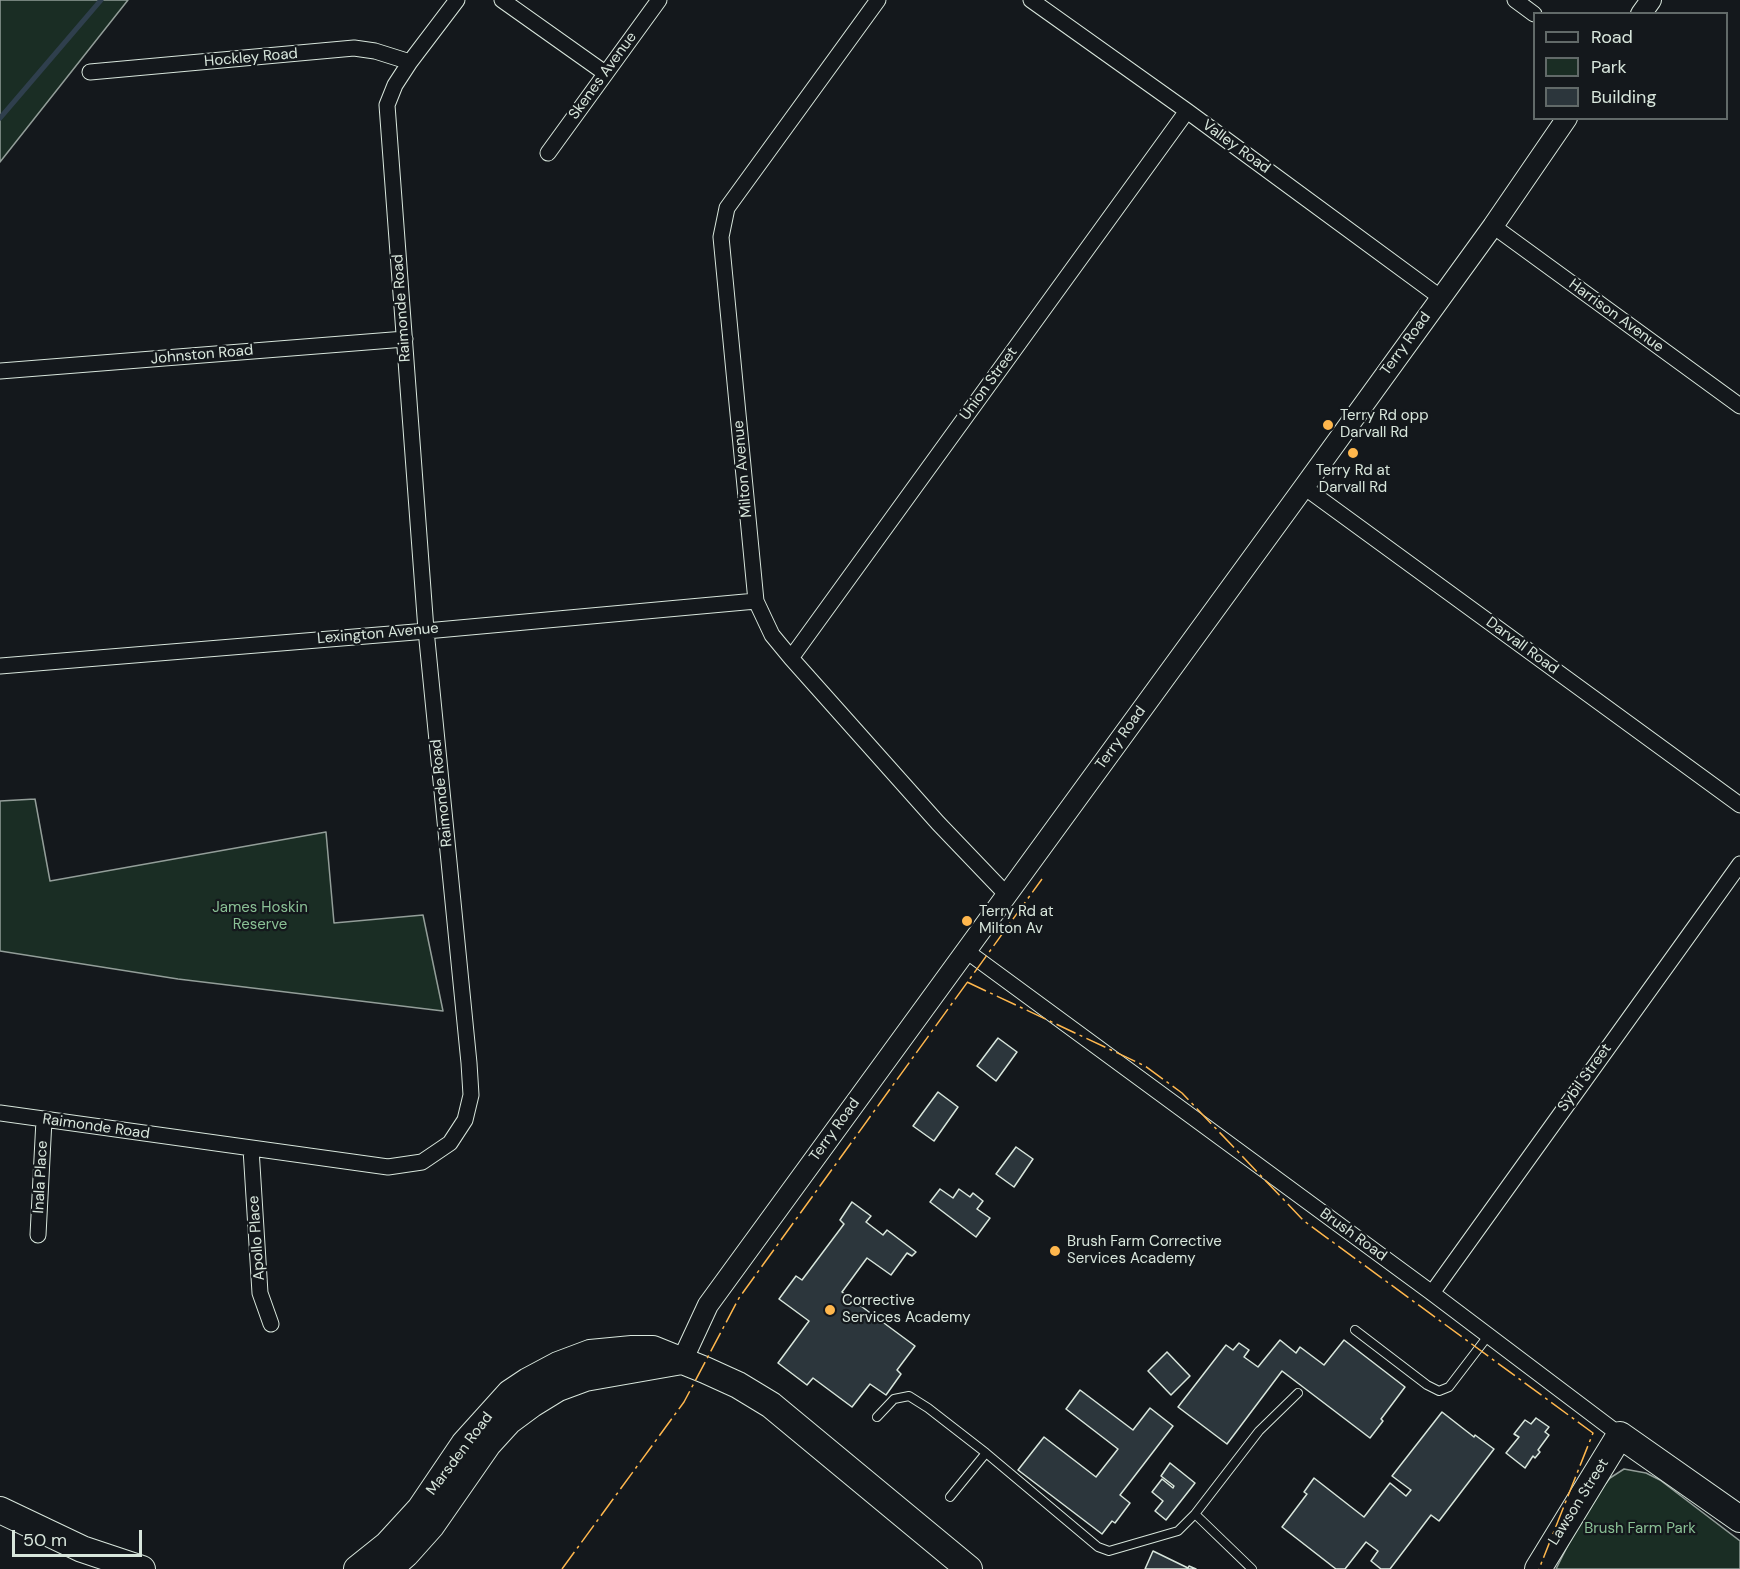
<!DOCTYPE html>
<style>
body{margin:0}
#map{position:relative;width:1740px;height:1569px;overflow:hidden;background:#14181c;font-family:"DM Sans",sans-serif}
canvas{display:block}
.legend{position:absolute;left:1533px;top:12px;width:195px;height:108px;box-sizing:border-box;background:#14181c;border:2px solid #626a69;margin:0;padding:8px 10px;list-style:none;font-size:18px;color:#d8e6dc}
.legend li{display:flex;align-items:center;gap:12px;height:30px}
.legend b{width:30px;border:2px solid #626a69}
.scale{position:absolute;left:12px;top:1530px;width:130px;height:27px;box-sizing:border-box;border:3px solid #d8e6dc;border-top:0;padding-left:8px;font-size:18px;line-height:21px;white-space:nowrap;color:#d8e6dc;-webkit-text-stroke:4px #14181c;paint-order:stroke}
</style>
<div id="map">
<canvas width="1740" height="1569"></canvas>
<ul class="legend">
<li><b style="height:8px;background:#14181c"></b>Road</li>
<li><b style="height:16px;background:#1a2d24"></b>Park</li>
<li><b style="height:16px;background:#2c363c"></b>Building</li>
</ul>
<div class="scale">50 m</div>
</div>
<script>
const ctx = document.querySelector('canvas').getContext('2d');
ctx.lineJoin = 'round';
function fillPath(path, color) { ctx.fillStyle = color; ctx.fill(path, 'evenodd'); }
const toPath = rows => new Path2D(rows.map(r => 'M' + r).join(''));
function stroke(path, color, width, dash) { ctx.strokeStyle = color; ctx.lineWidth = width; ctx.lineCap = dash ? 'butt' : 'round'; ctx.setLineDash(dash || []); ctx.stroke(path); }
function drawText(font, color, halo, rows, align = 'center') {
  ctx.font = font + ' "DM Sans",sans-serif'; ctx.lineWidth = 4.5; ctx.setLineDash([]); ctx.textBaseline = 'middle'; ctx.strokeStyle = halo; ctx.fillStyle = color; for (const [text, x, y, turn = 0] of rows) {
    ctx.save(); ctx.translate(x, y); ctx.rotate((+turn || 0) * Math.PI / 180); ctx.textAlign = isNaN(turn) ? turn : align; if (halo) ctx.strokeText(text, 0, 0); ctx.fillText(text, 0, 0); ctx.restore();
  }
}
const green = toPath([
 [0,0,128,0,0,162,0,0],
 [35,799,50,881,326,832,334,923,423,915,443,1011,178,979,0,951,0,801,35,799],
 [1624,1469,1646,1473,1660,1480,1740,1541,1740,1569,1556,1569,1587,1507,1610,1478,1624,1469]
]);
fillPath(green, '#1a2d24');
stroke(green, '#939e99', 1.5);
stroke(toPath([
 [0,118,101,0]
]), '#2f3f4d', 5);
const building = toPath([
 [998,1038,1017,1052,996,1081,977,1066,998,1038],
 [938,1092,958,1107,934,1141,913,1126,938,1092],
 [1016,1147,1033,1159,1014,1187,996,1174,1016,1147],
 [940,1189,953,1198,959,1189,970,1197,973,1193,983,1201,977,1209,990,1218,976,1237,930,1202,940,1189],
 [852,1202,871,1216,866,1222,883,1235,887,1230,916,1252,912,1256,907,1253,891,1275,867,1258,842,1292,915,1346,897,1370,901,1374,886,1395,870,1384,852,1407,813,1378,807,1385,778,1363,809,1321,779,1299,796,1276,802,1280,844,1224,840,1220,852,1202],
 [1280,1340,1296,1353,1300,1347,1324,1365,1344,1340,1405,1387,1381,1419,1383,1421,1370,1438,1282,1371,1227,1444,1178,1407,1226,1345,1233,1350,1239,1343,1249,1350,1244,1357,1258,1367,1280,1340],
 [1167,1352,1190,1376,1171,1395,1148,1371,1167,1352],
 [1080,1390,1133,1430,1150,1408,1173,1426,1120,1495,1130,1503,1115,1523,1112,1521,1102,1534,1018,1470,1044,1437,1096,1477,1118,1449,1066,1409,1080,1390],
 [1442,1412,1474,1437,1475,1435,1494,1449,1439,1521,1431,1515,1390,1569,1381,1569,1371,1561,1378,1551,1366,1542,1345,1569,1336,1569,1282,1527,1307,1494,1304,1492,1314,1478,1364,1517,1390,1483,1406,1496,1411,1490,1392,1476,1442,1412],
 [1536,1418,1549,1427,1545,1432,1549,1435,1538,1450,1540,1452,1535,1458,1533,1456,1525,1468,1506,1453,1519,1437,1514,1434,1525,1420,1531,1424,1536,1418],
 [1170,1463,1195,1483,1166,1520,1155,1511,1163,1501,1152,1492,1162,1479,1173,1488,1174,1486,1161,1476,1170,1463],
 [1153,1551,1188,1568,1189,1566,1196,1569,1145,1569,1153,1551]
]);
fillPath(building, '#2c363c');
stroke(building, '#d8e6dc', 1.5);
const service = toPath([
 [1355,1330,1427,1385,1439,1391,1449,1387,1488,1336],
 [877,1417,894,1399,909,1396,928,1408,986,1453,1098,1547,1109,1551,1178,1531,1195,1514,1259,1431,1298,1393],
 [950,1497,986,1453],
 [1195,1514,1252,1569]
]);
const minor = toPath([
 [502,0,605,73],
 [878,0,727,208,721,237,756,601,772,635,791,658,938,823,1006,894],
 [1031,0,1187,111,1440,297],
 [1515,0,1534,14],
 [90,72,354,48,375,51,410,62],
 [548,153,659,0],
 [1493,226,1740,406],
 [0,371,405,339],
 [1304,487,1740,805],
 [791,658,1187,111],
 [0,666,415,632,756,601],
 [965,950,1432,1293,1620,1435],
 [0,1113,388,1167,422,1162,450,1143,465,1120,471,1095,469,1063,426,630,387,105,395,85,410,62,457,0],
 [251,1149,260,1293,271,1324],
 [38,1235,44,1120],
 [1432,1293,1740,864]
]);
const tertiary = toPath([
 [1641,14,1651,0],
 [682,1361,708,1305,1304,487,1493,226,1567,118]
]);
const primary = toPath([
 [1538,1569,1620,1435,1740,1519]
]);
const trunk = toPath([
 [0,1510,82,1549,142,1569],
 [357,1569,387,1545,420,1509,464,1444,510,1393,528,1381,558,1365,590,1353,632,1349,653,1349,705,1370,738,1385,771,1405,969,1569],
 [389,1569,406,1554,431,1526,488,1444,509,1421,532,1404,558,1388,585,1378,682,1361]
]);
stroke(service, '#d8e6dc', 10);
stroke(minor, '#d8e6dc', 17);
stroke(tertiary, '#d8e6dc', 22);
stroke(primary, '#d8e6dc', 28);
stroke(trunk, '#d8e6dc', 28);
stroke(service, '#14181c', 8);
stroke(minor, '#14181c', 15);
stroke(tertiary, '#14181c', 20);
stroke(primary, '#14181c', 26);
stroke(trunk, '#14181c', 26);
stroke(toPath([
 [967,982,1145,1066,1182,1093,1304,1221,1593,1433,1539,1569],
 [562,1569,684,1402,739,1298,1042,879]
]), '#ffb74d', 1.5, [21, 4.5, 3, 4.5]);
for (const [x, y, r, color] of [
 [1328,425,6,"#ffb74d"],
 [1353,453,6,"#ffb74d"],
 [967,921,6,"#ffb74d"],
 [1055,1251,6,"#ffb74d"],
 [830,1310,6,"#ffb74d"]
]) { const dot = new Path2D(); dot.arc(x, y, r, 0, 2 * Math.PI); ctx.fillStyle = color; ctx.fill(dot); stroke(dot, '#14181c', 2); }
drawText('15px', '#d8e6dc', '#14181c', [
 ["Hockley Road",251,58,-5],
 ["Skenes Avenue",603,76,-54],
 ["Valley Road",1236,147,36],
 ["Raimonde Road",402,308,-94],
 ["Harrison Avenue",1616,316,36],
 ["Terry Road",1406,344,-54],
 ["Johnston Road",202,355,-5],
 ["Union Street",989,384,-54],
 ["Milton Avenue",743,469,-95],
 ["Lexington Avenue",378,634,-5],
 ["Darvall Road",1522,646,36],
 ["Terry Road",1121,738,-54],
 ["Raimonde Road",442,793,-96],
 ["Sybil Street",1585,1078,-54],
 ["Raimonde Road",96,1127,8],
 ["Terry Road",835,1130,-54],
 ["Inala Place",41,1177,-87],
 ["Brush Road",1353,1235,36],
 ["Apollo Place",257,1238,-94],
 ["Marsden Road",460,1454,-53],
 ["Lawson Street",1579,1502,-58]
]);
drawText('15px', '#d8e6dc', '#14181c', [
 ["Terry Rd opp",1340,416],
 ["Darvall Rd",1340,433],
 ["Terry Rd at",1353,471,"center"],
 ["Darvall Rd",1353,488,"center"],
 ["Terry Rd at",979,912],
 ["Milton Av",979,929],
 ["Brush Farm Corrective",1067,1242],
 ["Services Academy",1067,1259],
 ["Corrective",842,1301],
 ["Services Academy",842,1318]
], 'left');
drawText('15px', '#8ac095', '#14181c', [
 ["James Hoskin",260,908],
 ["Reserve",260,925],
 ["Brush Farm Park",1640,1529]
]);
</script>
